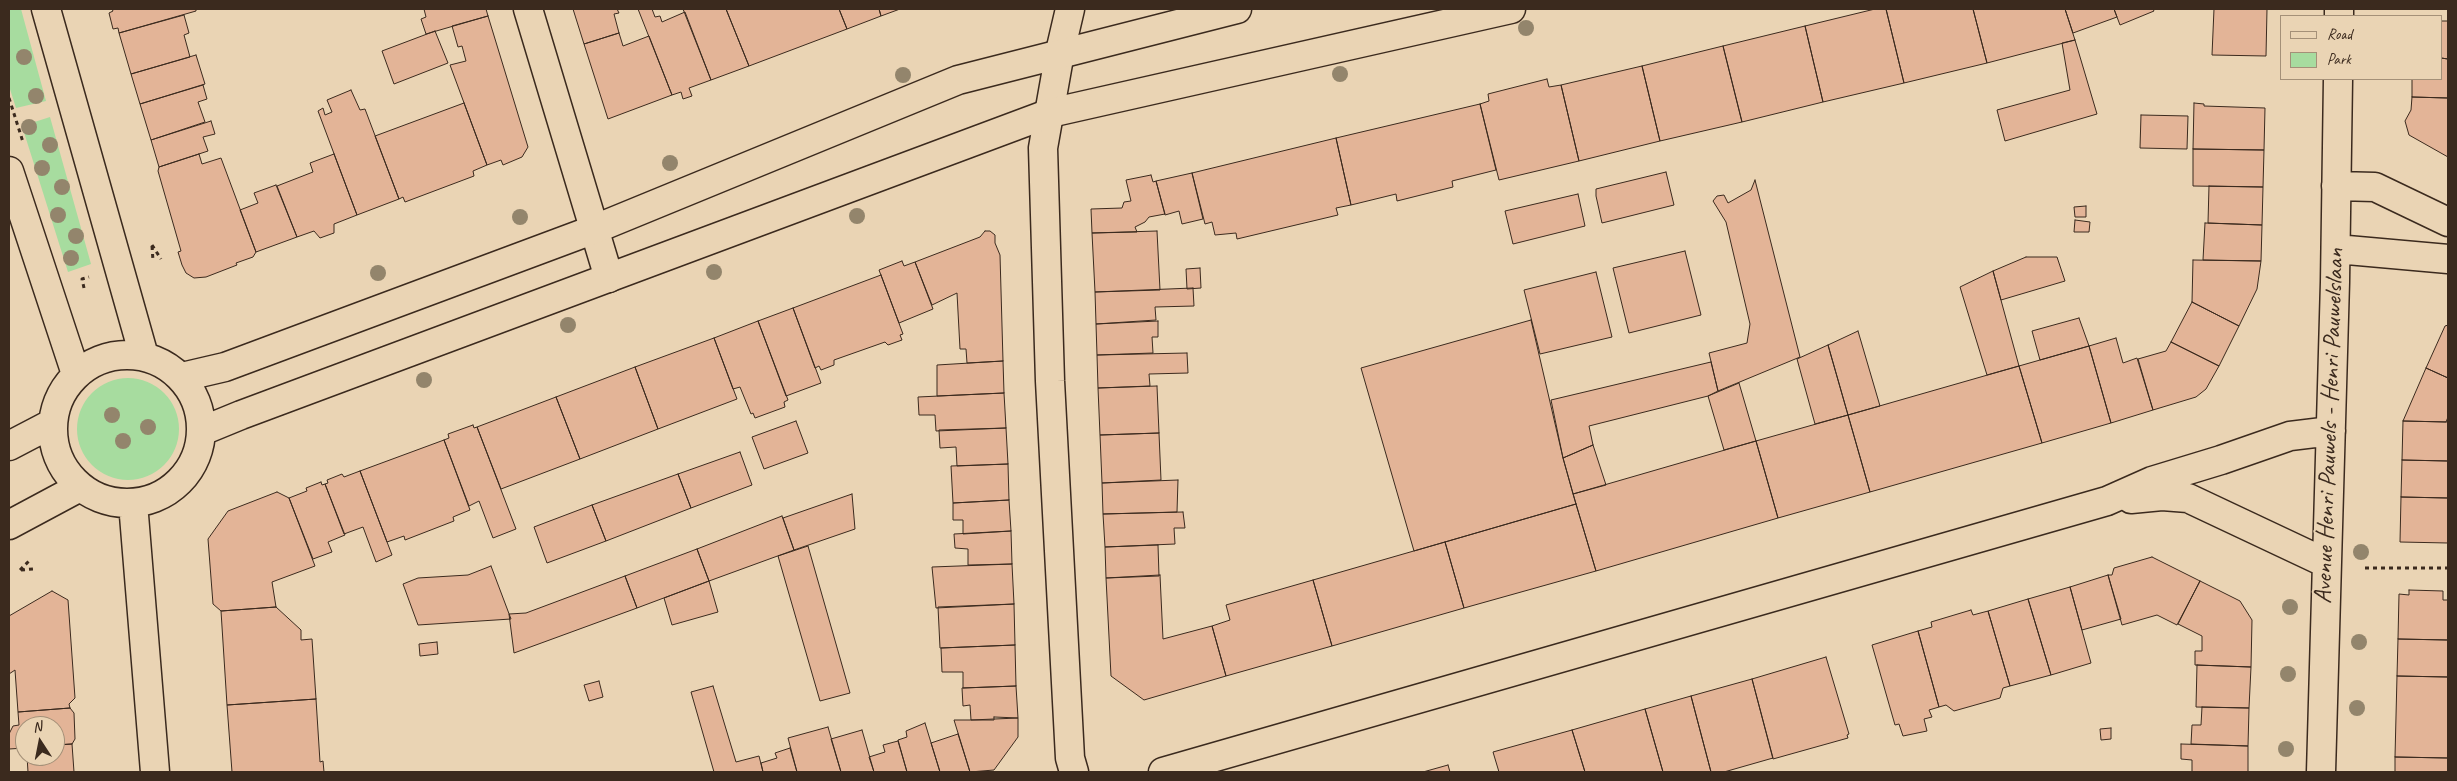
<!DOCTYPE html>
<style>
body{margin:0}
#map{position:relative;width:2457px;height:781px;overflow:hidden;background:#ead4b4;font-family:Caveat,sans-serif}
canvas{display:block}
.frame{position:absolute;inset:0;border:10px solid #3b2a1e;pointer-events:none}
.legend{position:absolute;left:2280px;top:15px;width:162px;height:65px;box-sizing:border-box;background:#ead4b4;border:1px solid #a49078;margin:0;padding:6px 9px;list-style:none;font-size:15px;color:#3b2a1e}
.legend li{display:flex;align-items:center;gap:10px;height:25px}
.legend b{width:25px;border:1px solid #a49078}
.north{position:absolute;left:15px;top:716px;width:50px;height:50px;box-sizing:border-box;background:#ead4b4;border:1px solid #a49078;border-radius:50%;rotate:349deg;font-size:14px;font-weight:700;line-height:20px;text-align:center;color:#3b2a1e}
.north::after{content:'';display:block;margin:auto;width:18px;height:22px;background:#3b2a1e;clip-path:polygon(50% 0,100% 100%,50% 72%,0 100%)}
</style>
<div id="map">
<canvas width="2457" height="781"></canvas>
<div class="frame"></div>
<ul class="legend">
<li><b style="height:6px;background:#ead4b4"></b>Road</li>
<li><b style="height:14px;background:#a7dc9f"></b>Park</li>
</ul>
<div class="north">N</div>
</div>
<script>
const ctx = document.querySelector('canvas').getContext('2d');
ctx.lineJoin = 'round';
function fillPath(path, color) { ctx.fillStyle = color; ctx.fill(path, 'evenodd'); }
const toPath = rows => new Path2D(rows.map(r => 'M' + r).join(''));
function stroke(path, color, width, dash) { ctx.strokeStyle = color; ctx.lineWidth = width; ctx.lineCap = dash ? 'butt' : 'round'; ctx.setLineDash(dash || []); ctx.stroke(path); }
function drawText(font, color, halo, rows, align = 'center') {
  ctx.font = font + ' Caveat,sans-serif'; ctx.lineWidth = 4; ctx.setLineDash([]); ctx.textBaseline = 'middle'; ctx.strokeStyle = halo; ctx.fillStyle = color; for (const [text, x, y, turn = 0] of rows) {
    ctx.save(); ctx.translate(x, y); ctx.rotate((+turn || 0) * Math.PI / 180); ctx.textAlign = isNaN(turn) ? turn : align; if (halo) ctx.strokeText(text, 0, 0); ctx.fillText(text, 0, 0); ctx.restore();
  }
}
fillPath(toPath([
 [9,9,21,9,46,101,16,108,9,86],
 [50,117,91,264,68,272,22,126],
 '77 429a51 51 0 1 1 102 0a51 51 0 1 1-102 0Z'
]), '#a7dc9f');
const building = toPath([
 [112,9,196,9,196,11,119,33,118,28,113,29,109,13,113,11,112,9],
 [424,9,486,9,488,16,426,34,421,19,426,17,424,9],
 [573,9,617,9,619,13,614,14,619,33,584,44,573,9],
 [638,9,652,9,655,17,660,16,662,22,685,12,711,80,689,88,692,96,683,99,681,92,672,95,638,9],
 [683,9,726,9,749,66,711,80,683,9],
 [726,9,839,9,847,29,749,66,726,9],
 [839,9,879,9,881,16,847,29,839,9],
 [879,9,900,9,881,16,879,9],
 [1875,9,1886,9,1904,83,1823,102,1805,26,1875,9],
 [1886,9,1973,9,1987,63,1904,83,1886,9],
 [1973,9,2065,9,2075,40,1987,63,1973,9],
 [2065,9,2114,9,2117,17,2073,33,2065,9],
 [2114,9,2153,9,2154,11,2120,25,2114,9],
 [2214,9,2267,9,2266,56,2212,55,2214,9],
 [184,15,189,33,184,35,190,57,131,74,119,33,184,15],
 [488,16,528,147,522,157,503,165,501,160,487,165,450,65,466,61,462,46,458,47,452,26,488,16],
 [2441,21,2448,21,2448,59,2441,58,2441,21],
 [1805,26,1823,102,1742,122,1723,46,1805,26],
 [435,31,448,63,394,84,382,51,435,31],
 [619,33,623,46,649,36,672,95,608,119,584,44,619,33],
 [2075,40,2097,114,2005,141,1997,110,2070,90,2062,43,2075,40],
 [1723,46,1742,122,1660,141,1642,66,1723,46],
 [196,55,205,84,140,104,131,74,196,55],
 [2441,58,2448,59,2448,98,2412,97,2412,79,2441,79,2441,58],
 [1642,66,1660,141,1579,161,1561,85,1642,66],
 [1547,79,1549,87,1561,85,1579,161,1499,180,1480,104,1489,101,1488,94,1547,79],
 [203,85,207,99,198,102,205,122,151,140,140,104,203,85],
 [351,90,360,110,365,109,399,199,357,215,318,111,323,108,325,115,332,112,327,100,351,90],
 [2412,97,2448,98,2448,157,2409,135,2405,121,2411,110,2412,97],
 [464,103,487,165,473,171,474,176,405,202,403,197,399,199,375,136,464,103],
 [2194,103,2204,104,2204,106,2265,108,2264,150,2193,149,2194,103],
 [1480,104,1496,170,1452,181,1453,187,1397,201,1396,194,1351,205,1336,138,1480,104],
 [2141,115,2188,116,2187,149,2140,148,2141,115],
 [211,121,215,134,203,137,208,151,159,167,151,140,211,121],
 [1336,138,1351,205,1336,208,1338,215,1237,239,1236,233,1215,235,1212,222,1205,224,1192,173,1336,138],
 [2193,149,2264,150,2263,187,2193,186,2193,149],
 [199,154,202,164,221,158,256,252,253,257,236,263,237,265,206,277,194,278,186,273,182,265,178,252,181,251,158,171,159,167,199,154],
 [334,154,357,215,334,224,334,233,320,238,314,231,297,237,277,186,313,172,310,163,334,154],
 [1666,172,1674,205,1602,223,1596,196,1596,189,1666,172],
 [1192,173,1203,219,1182,224,1179,211,1165,215,1156,181,1192,173],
 [1151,175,1153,182,1156,181,1165,214,1149,217,1145,222,1135,227,1137,232,1092,233,1091,209,1122,208,1124,202,1131,201,1126,180,1151,175],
 [1755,180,1800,357,1718,391,1709,353,1747,343,1750,324,1726,222,1713,201,1717,196,1724,195,1728,203,1751,190,1755,180],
 [276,185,297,237,256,252,240,210,258,203,254,193,276,185],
 [2209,186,2263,187,2262,225,2208,223,2209,186],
 [1578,194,1585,226,1513,244,1505,211,1578,194],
 [2086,206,2086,217,2075,217,2074,207,2086,206],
 [2075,220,2090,222,2089,232,2074,232,2075,220],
 [2205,223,2262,225,2261,261,2203,260,2205,223],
 [985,231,990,231,995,235,995,243,1000,255,1003,361,967,363,966,349,960,349,957,293,932,305,915,262,980,237,985,231],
 [1157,231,1160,290,1095,292,1092,233,1157,231],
 [1685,251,1701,315,1629,333,1613,268,1685,251],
 [2026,257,2057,257,2065,281,2001,300,1993,271,2026,257],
 [2193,260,2261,261,2257,289,2239,326,2192,302,2193,260],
 [902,261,904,266,915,262,933,309,899,323,879,270,902,261],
 [1200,268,1201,288,1187,289,1186,269,1200,268],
 [1993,271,2019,366,1987,375,1960,287,1993,271],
 [1596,272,1612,337,1540,354,1524,290,1596,272],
 [881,275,903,334,900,335,902,340,888,345,885,342,834,360,834,365,821,370,819,366,815,368,793,308,881,275],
 [1193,288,1194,306,1155,307,1156,320,1096,324,1095,292,1193,288],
 [2192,302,2239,326,2219,366,2171,342,2192,302],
 [793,308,821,383,786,396,758,321,793,308],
 [2079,318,2089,346,2040,360,2032,331,2079,318],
 [1531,320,1563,458,1576,504,1414,551,1361,368,1531,320],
 [758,321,788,400,784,402,785,407,755,418,753,413,751,414,740,387,733,389,714,338,758,321],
 [1158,321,1158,337,1152,337,1153,353,1097,355,1096,324,1158,321],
 [2448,325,2448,378,2426,368,2445,326,2448,325],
 [1858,331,1880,406,1848,415,1828,345,1858,331],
 [714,338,737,399,658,429,635,367,714,338],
 [2116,338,2123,363,2137,358,2153,410,2111,423,2089,346,2116,338],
 [2171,342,2219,366,2206,389,2196,397,2153,410,2138,359,2166,351,2171,342],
 [1828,345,1848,415,1815,424,1797,359,1828,345],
 [2089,346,2111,423,2042,443,2019,366,2089,346],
 [1187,353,1188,373,1149,374,1150,386,1098,388,1097,355,1187,353],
 [1003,361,1004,393,937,396,937,365,1003,361],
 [1711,362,1718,391,1708,396,1589,426,1593,445,1563,458,1551,400,1711,362],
 [2019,366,2042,443,1870,492,1848,415,2019,366],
 [635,367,658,429,580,459,556,397,635,367],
 [2426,368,2448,378,2448,417,2446,422,2403,421,2426,368],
 [1739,383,1756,441,1724,450,1708,396,1739,383],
 [1157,386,1159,433,1100,435,1098,388,1157,386],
 [1004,393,1006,428,936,431,935,415,919,415,918,397,1004,393],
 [556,397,580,459,501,489,477,427,556,397],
 [1848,415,1870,492,1778,518,1756,441,1848,415],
 [796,421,808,453,764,469,752,437,796,421],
 [2403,421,2448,422,2448,461,2402,460,2403,421],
 [473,425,474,428,477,427,516,529,493,538,479,501,469,506,444,440,449,438,448,434,473,425],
 [1006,428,1008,464,957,466,956,447,940,448,939,430,1006,428],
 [1159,433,1161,480,1102,483,1100,435,1159,433],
 [444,440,470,510,453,517,454,521,405,540,404,536,387,542,360,471,444,440],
 [1756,441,1778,518,1596,571,1573,494,1756,441],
 [1593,445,1606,485,1573,494,1563,458,1593,445],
 [740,452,752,485,691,508,678,474,740,452],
 [2402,460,2448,461,2448,498,2401,497,2402,460],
 [1008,464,1009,500,953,503,951,466,1008,464],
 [360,471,392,555,376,562,363,527,344,534,325,484,328,483,327,480,342,474,344,477,360,471],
 [678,474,691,508,606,541,592,505,678,474],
 [1178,480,1177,512,1103,514,1102,483,1178,480],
 [321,482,322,485,325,484,345,535,328,542,332,552,313,559,289,498,307,491,306,488,321,482],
 [277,492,289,498,315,566,272,582,276,607,221,611,213,604,208,539,228,511,277,492],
 [852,494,855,529,794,550,783,518,852,494],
 [2401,497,2448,498,2448,543,2400,542,2401,497],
 [1009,500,1011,531,963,534,963,520,953,520,953,503,1009,500],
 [1576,504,1596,571,1464,608,1445,542,1576,504],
 [592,505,606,541,547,563,534,527,592,505],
 [1183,512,1185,528,1174,528,1175,544,1105,547,1103,514,1183,512],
 [782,516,794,550,709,581,697,549,782,516],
 [1011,531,1012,564,968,565,968,549,955,548,954,534,1011,531],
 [1445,542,1464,608,1332,646,1313,580,1445,542],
 [1158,545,1159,576,1106,578,1105,547,1158,545],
 [808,546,850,693,820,701,778,556,808,546],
 [697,549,709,581,637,608,625,576,697,549],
 [2152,557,2200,581,2177,625,2157,615,2122,625,2108,575,2112,575,2114,568,2152,557],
 [1012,564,1014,604,936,608,932,567,1012,564],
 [491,566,511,619,418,625,403,584,418,578,468,575,491,566],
 [1160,575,1163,639,1212,626,1226,676,1144,700,1111,676,1106,578,1160,575],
 [2108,575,2121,619,2082,630,2070,587,2108,575],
 [625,576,637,608,514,653,509,614,526,613,625,576],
 [1313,580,1332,646,1226,676,1212,626,1230,620,1226,605,1313,580],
 [709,581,718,612,672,625,664,598,709,581],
 [2200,581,2240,601,2252,620,2251,667,2195,665,2195,651,2202,651,2202,636,2178,624,2200,581],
 [2070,587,2091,663,2051,675,2028,599,2070,587],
 [2409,590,2443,591,2443,600,2448,600,2448,640,2398,639,2399,594,2409,595,2409,590],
 [52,591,68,600,75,698,69,704,70,708,18,712,15,670,9,674,9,616,52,591],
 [2028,599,2051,675,2010,686,1988,611,2028,599],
 [1014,604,1015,645,940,648,938,607,1014,604],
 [276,607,301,630,301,640,312,639,316,699,227,705,221,611,276,607],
 [1971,610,1973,615,1988,611,2010,686,2003,688,2000,698,1954,711,1946,705,1939,707,1918,631,1932,627,1931,622,1971,610],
 [1918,631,1939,707,1929,710,1932,717,1924,719,1927,731,1903,736,1899,724,1895,725,1872,645,1918,631],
 [2398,639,2448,640,2448,677,2397,676,2398,639],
 [437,642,438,654,420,656,419,644,437,642],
 [1015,645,1016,686,963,688,963,672,942,672,941,648,1015,645],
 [1826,657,1849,734,1847,735,1848,738,1773,759,1752,679,1826,657],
 [2197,665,2251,667,2249,708,2196,707,2197,665],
 [2397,676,2448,677,2448,758,2395,757,2397,676],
 [1752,679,1773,758,1724,772,1711,772,1691,696,1752,679],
 [599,681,603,697,589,701,584,685,599,681],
 [713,686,736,762,759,756,763,772,714,772,691,692,713,686],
 [1016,686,1018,718,971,720,970,705,963,706,962,688,1016,686],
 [1691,696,1711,772,1663,772,1645,709,1691,696],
 [316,699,320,762,323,761,324,772,232,772,227,705,316,699],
 [2202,707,2249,708,2248,746,2191,744,2192,725,2201,725,2202,707],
 [70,708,74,713,75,739,72,744,55,745,55,726,25,726,25,748,9,749,9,734,13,726,19,725,18,712,70,708],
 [1645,709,1663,772,1585,772,1572,730,1645,709],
 [994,717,1018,718,1018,737,994,770,970,772,954,720,994,720,994,717],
 [925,723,940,772,907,772,898,740,907,737,906,731,925,723],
 [828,727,841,772,797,772,788,738,828,727],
 [2111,728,2111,739,2101,740,2100,729,2111,728],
 [862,730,874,772,841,772,831,739,862,730],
 [1572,730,1585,772,1499,772,1493,752,1572,730],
 [958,734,970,772,940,772,931,743,958,734],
 [898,741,907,772,874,772,869,757,885,752,883,745,898,741],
 [72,744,74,772,28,772,27,756,55,756,55,745,72,744],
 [2181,744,2248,746,2248,772,2192,772,2192,760,2181,759,2181,744],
 [790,748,797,772,763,772,761,763,777,758,775,753,790,748],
 [2395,757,2448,758,2448,772,2395,772,2395,757],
 [1448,765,1450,772,1423,772,1448,765]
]);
fillPath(building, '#e3b497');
stroke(building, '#3b2a1e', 1);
const street = toPath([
 [528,9,609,278],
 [1070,9,1060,52,1043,148,1050,381,1070,758,1074,772],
 [2339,16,2339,9],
 [2336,186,2375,187,2448,222],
 [2336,249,2448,259],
 [2131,499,2162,496,2188,498,2326,563],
 [1163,772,2107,501,2152,481,2221,460,2290,436,2331,431],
 [2321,772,2335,282,2338,79]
]);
const secondary = toPath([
 [46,9,144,356],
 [9,171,76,374],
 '53 429a74 74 0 1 1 148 0a74 74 0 1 1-148 0Z',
 [182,377,225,367,595,229,958,80,1237,9],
 [202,431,241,415,1050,113,1511,9],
 [9,446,53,423],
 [133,503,155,772],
 [9,525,80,487]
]);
stroke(street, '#3b2a1e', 31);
stroke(secondary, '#3b2a1e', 31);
stroke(toPath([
 [9,98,23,142],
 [152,245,161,259],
 [152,246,153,261],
 [84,288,82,279,89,277],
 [2365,568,2448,568],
 [20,570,29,561],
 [21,570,33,569]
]), '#3b2a1e', 3, [4, 4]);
stroke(street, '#ead4b4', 28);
stroke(secondary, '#ead4b4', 28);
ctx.fillStyle = '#93856c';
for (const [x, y] of [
 [1526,28],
 [24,57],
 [1340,74],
 [903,75],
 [36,96],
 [29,127],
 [50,145],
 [670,163],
 [42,168],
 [62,187],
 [58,215],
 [857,216],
 [520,217],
 [76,236],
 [71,258],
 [714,272],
 [378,273],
 [568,325],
 [424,380],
 [112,415],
 [148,427],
 [123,441],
 [2361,552],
 [2290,607],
 [2359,642],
 [2288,674],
 [2357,708],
 [2286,749]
]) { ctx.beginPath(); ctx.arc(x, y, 8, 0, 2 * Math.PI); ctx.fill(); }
drawText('25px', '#3b2a1e', '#ead4b4', [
 ["Avenue Henri Pauwels - Henri Pauwelslaan",2330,426,-88]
]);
</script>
